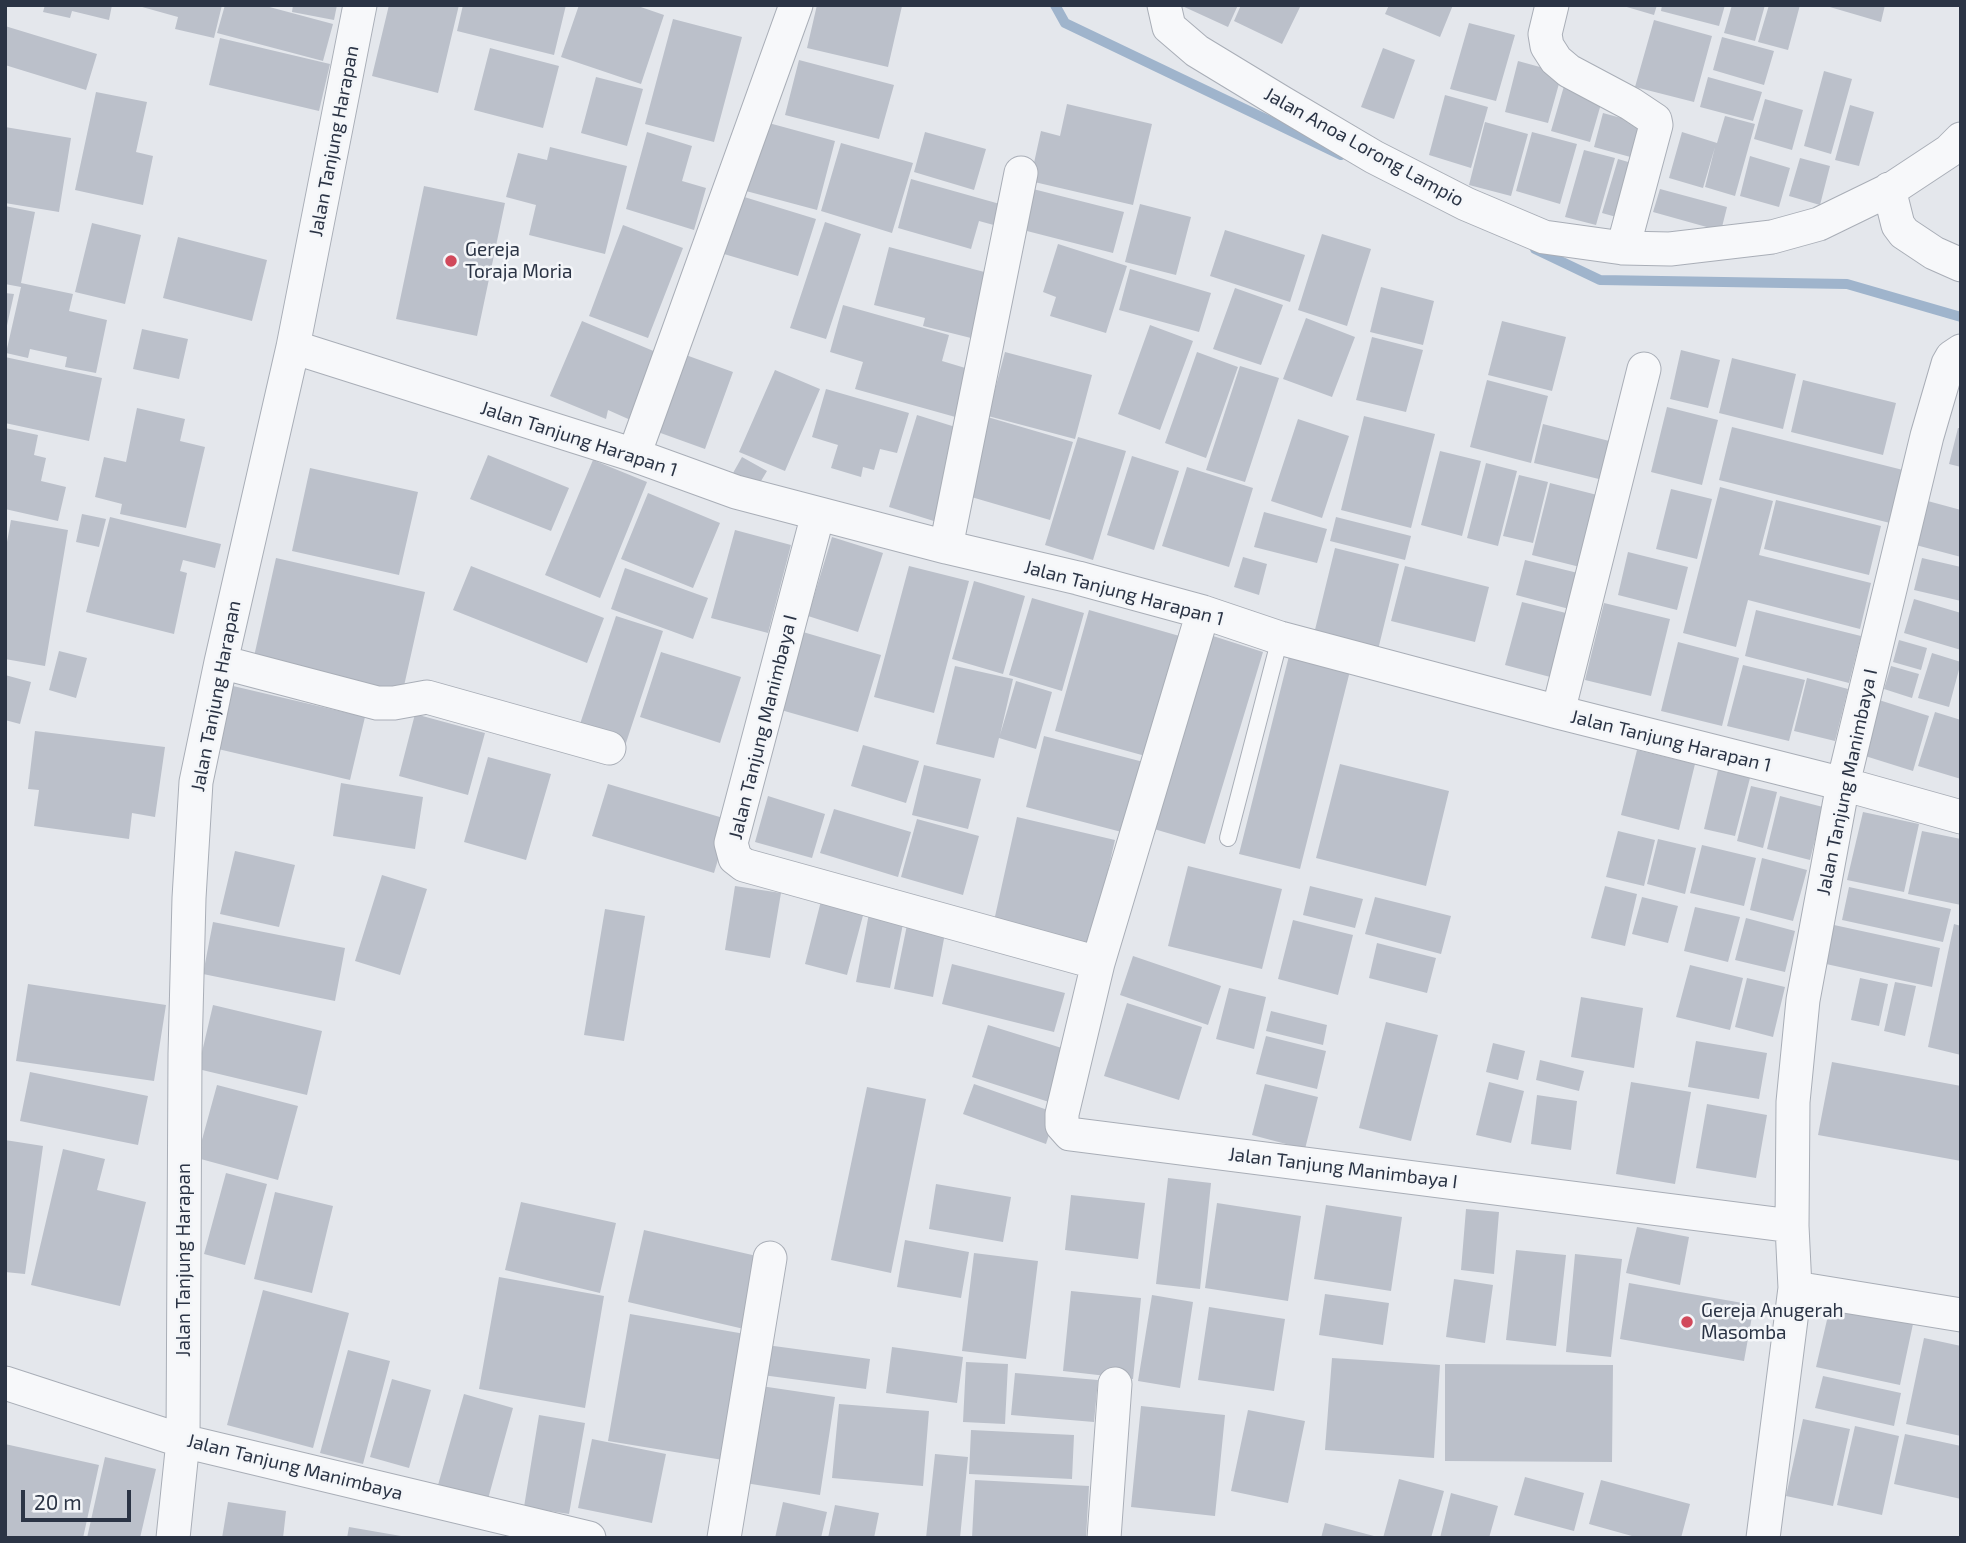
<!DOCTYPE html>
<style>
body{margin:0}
#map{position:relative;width:1966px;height:1543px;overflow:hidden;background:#e4e7ec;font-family:"Exo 2",sans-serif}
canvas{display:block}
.frame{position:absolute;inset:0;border:7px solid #2b3445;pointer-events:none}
.scale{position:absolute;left:21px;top:1490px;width:110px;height:32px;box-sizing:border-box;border:4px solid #2b3445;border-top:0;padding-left:9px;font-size:21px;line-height:24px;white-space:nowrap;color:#2b3445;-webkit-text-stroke:5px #f4f6f9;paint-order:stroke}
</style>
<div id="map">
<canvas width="1966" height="1543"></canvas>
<div class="frame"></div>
<div class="scale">20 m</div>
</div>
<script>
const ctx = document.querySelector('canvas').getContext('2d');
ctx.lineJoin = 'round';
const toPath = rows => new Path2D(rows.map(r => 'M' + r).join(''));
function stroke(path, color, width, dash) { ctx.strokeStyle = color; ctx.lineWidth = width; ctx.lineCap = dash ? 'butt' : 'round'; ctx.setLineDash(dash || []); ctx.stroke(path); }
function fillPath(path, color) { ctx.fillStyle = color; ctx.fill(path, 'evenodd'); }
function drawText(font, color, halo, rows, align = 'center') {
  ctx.font = font + ' "Exo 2",sans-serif'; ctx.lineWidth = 5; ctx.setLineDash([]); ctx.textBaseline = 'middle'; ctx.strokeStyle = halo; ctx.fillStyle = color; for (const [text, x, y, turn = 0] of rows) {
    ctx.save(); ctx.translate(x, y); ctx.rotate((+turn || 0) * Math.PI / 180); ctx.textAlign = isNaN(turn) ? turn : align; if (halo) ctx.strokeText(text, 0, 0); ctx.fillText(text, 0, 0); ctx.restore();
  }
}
stroke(toPath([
 [1055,5,1065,23,1341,155],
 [1535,249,1600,280,1847,284,1961,317]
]), '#9fb4cc', 10);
fillPath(toPath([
 [45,5,112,5,109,20,72,11,70,18,43,12],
 [135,5,222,5,214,38,175,29,178,17],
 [225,5,262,5,333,24,323,61,217,33],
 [293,5,337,5,334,20,292,12],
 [389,5,459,5,438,93,372,76],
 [463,5,566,5,554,55,457,31],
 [579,5,635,5,664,15,641,84,561,57],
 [817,5,902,6,888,67,807,48],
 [1180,5,1238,5,1228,27],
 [1241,5,1301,5,1282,44,1234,21],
 [1389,5,1453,5,1440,37,1385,14],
 [1620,5,1657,5,1654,15],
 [1662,5,1725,5,1719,26,1661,11],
 [1732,5,1765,5,1755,41,1724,33],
 [1769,5,1800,5,1788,50,1758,42],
 [1823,5,1885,5,1881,22],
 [673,19,742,37,714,142,645,124],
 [1654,20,1712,36,1694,102,1635,87],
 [1469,23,1515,35,1496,101,1450,89],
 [5,26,97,54,86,90,5,65],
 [1722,37,1774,51,1764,85,1713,70],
 [220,38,330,64,319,111,209,85],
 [490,48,559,66,543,128,474,110],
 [1383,48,1415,60,1394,119,1361,107],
 [799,60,894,85,879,139,785,115],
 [1518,61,1562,73,1548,123,1505,112],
 [1824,71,1852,79,1831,154,1804,146],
 [596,77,643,89,627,146,581,133],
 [1708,77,1762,92,1753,121,1700,107],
 [1564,86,1603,97,1590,142,1551,131],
 [96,92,147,102,136,152,153,156,143,205,75,190],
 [1445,95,1488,107,1471,168,1429,155],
 [1765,99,1803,110,1792,150,1754,139],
 [1067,104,1152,124,1133,205,1030,181,1041,131,1060,136],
 [1850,105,1874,112,1859,166,1835,160],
 [1603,113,1654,127,1645,161,1594,147],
 [1725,116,1755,124,1735,196,1705,187,1715,147,1703,188,1669,178,1682,132,1717,143],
 [765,122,835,141,817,210,746,191],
 [1485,122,1528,134,1511,196,1469,185],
 [5,127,71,138,59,212,5,203],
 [647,132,692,146,682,181,706,188,694,230,626,209],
 [925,132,986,149,974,190,914,172],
 [1532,132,1577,144,1560,204,1516,191],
 [841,143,913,163,892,233,821,211],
 [550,147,627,166,605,254,529,235,536,205,506,197,518,153,547,160],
 [1584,150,1615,158,1596,225,1565,217],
 [1750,156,1790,168,1779,207,1740,196],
 [1800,158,1830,166,1820,205,1789,196],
 [1618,159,1642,166,1627,220,1602,213],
 [911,179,1007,206,1001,227,979,221,971,249,898,228],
 [424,186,505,203,477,336,396,319],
 [1033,189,1124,212,1113,253,1023,230],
 [1660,189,1727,207,1721,231,1653,212],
 [741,196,816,219,798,276,724,254],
 [1140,204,1191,217,1176,275,1125,262],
 [5,206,35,212,21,283,73,294,69,311,107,320,96,373,65,367,67,357,30,349,28,358,6,353,21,287,5,284],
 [825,222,861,234,826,339,790,328],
 [92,223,141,235,125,304,75,292],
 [623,225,683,248,648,338,589,316],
 [1225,230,1305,255,1290,302,1210,276],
 [1322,234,1371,249,1347,326,1298,310],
 [178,237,267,260,252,321,163,298],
 [1058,244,1127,266,1106,333,1050,316,1056,297,1043,292],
 [889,247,992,274,975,339,923,326,925,318,874,305],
 [1130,269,1211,293,1199,332,1119,310],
 [1381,287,1434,301,1423,345,1370,332],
 [1235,288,1283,305,1261,365,1213,349],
 [5,293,14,294,6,330,5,330],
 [843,305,949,335,942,361,972,370,959,418,855,389,863,362,830,352],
 [1306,318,1355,337,1332,397,1283,379],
 [582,321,663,355,635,422,608,410,606,419,550,396],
 [1502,321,1566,337,1552,391,1488,375],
 [1150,325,1193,341,1160,430,1118,414],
 [142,329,188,339,179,379,133,369],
 [1372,337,1423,350,1406,412,1356,400],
 [1681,350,1720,360,1708,408,1670,399],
 [1005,352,1092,375,1075,439,988,416],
 [1197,352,1238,367,1206,458,1165,443],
 [683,354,733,372,705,449,655,431],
 [5,357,102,378,89,441,5,423],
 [1732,358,1796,374,1783,429,1719,413],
 [1240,366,1279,378,1245,482,1206,470],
 [775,370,820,389,785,471,739,452],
 [1487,380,1548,396,1531,463,1470,447],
 [1803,380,1896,403,1883,455,1791,432],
 [826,389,909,413,897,453,880,449,874,470,863,467,861,477,831,468,838,445,812,437],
 [1667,407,1718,420,1702,485,1651,472],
 [137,408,185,419,180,441,205,447,186,528,120,514,122,504,95,497,104,457,126,462],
 [917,415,965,430,937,522,889,507],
 [984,416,1073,442,1050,520,961,494],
 [1364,416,1435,434,1411,528,1341,510],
 [1298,419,1349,436,1322,518,1271,501],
 [1543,424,1621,444,1611,482,1534,463],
 [1732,427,1911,472,1898,525,1719,480],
 [5,428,38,435,34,455,46,458,41,481,66,487,58,521,5,509],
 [1958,428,1961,428,1961,467,1949,464],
 [1078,437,1126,451,1093,560,1045,545],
 [1440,451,1481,461,1462,536,1421,525],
 [488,455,569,488,551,531,470,499],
 [1132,456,1179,471,1154,550,1107,535],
 [742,457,767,471,758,486,733,473],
 [593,460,647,482,600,598,545,575],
 [1486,463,1517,471,1498,546,1467,538],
 [1187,467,1253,488,1229,567,1162,546],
 [310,468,418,492,399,575,292,551],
 [1519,475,1548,482,1533,543,1503,536],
 [1550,483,1609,498,1592,570,1532,555],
 [1720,487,1773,501,1759,555,1871,583,1860,629,1748,600,1736,647,1683,633],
 [1671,489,1712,499,1697,559,1656,549],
 [648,493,720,523,693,588,621,559],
 [1776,500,1881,526,1869,575,1764,549],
 [1924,500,1961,510,1961,557,1912,544],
 [1264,512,1327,529,1317,563,1254,547],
 [82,514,106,519,99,547,76,542],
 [110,517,221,544,215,568,183,560,180,571,187,573,174,634,86,612],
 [1336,517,1411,536,1405,560,1330,541],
 [11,520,68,530,45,666,5,659,5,553],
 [735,530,791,545,768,633,711,618],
 [832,537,883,553,858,632,808,616],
 [1335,548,1399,564,1376,658,1312,642],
 [1628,552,1688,567,1677,610,1618,595],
 [1243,557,1267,564,1259,595,1234,587],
 [276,558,425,592,402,695,253,661],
 [1922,558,1961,567,1961,601,1914,590],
 [1525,560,1582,574,1573,610,1516,595],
 [471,566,604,618,587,663,453,610],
 [909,566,969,581,934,713,874,697],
 [1405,566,1489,587,1475,642,1391,621],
 [625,568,708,598,693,639,611,609],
 [974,581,1025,596,1003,674,952,659],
 [1032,598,1084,613,1062,691,1009,675],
 [1914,599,1961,613,1961,650,1904,633],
 [1522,602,1570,614,1554,678,1505,665],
 [1604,603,1670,619,1651,696,1585,680],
 [1089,610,1183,637,1149,757,1055,731],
 [1756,610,1861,636,1849,683,1745,656],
 [616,616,663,631,625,746,578,730],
 [803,632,881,655,858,732,781,710],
 [1213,636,1263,652,1205,844,1154,829],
 [1899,640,1927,648,1921,670,1893,662],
 [1678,642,1739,658,1722,726,1661,711],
 [59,651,87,658,76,698,49,690],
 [661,652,741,677,720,743,640,717],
 [1932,653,1961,662,1949,707,1918,698],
 [1289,656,1350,671,1300,869,1239,854],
 [1743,665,1805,680,1789,741,1727,726],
 [955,666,1013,679,1000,735,1016,681,1052,692,1036,749,999,738,994,758,936,744],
 [1891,666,1919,674,1912,698,1884,689],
 [5,675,31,682,20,724,5,720],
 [1807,678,1848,689,1835,741,1794,731],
 [233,686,365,717,350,780,218,749],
 [1879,700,1929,716,1913,771,1862,755],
 [1935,712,1961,720,1961,779,1918,766],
 [415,714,485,733,468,795,399,776],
 [35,731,165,747,155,817,132,813,129,839,34,826,39,790,28,789],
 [1044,736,1151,764,1133,835,1026,807],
 [863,745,919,761,906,803,851,786],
 [1637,750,1695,764,1679,830,1621,815],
 [488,757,551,774,526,860,464,842],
 [1340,764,1449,791,1426,886,1316,858],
 [924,765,981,779,968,829,912,815],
 [1718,770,1750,778,1735,836,1704,829],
 [341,783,423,797,415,849,333,836],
 [608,784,730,820,714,873,592,836],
 [1751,786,1777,792,1763,848,1737,841],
 [768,796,825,814,812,858,755,842],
 [1780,796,1823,807,1810,860,1767,849],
 [834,809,911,832,898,877,820,853],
 [1863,812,1919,824,1904,892,1847,880],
 [1017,817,1115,840,1091,944,994,921],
 [917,819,979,836,963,895,901,877],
 [1618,831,1655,840,1644,886,1606,877],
 [1922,831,1961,839,1961,905,1908,894],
 [1658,839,1696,848,1685,894,1647,884],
 [1702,845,1756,858,1744,906,1690,893],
 [235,851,295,865,279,927,220,914],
 [1762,858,1807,870,1793,921,1750,910],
 [1188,866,1282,889,1262,969,1168,946],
 [382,875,427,889,400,975,355,961],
 [735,886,781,893,770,958,725,950],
 [1310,886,1363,899,1355,928,1303,915],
 [1605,886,1637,894,1625,946,1591,938],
 [1849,887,1951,909,1943,942,1842,920],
 [822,897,865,908,847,975,805,964],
 [1375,897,1451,916,1441,954,1365,934],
 [1642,897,1678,906,1668,943,1632,934],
 [1695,907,1740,917,1728,962,1684,951],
 [870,908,905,914,890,988,856,982],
 [605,909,645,916,624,1041,584,1035],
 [1746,918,1795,931,1785,972,1735,960],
 [908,920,946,928,933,997,894,989],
 [1293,920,1353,935,1338,995,1278,979],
 [213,922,345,948,335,1001,203,974],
 [1954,924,1961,926,1961,1055,1928,1047],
 [1834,925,1940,948,1932,987,1826,964],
 [1377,943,1436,958,1427,993,1369,978],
 [1133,956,1221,986,1208,1025,1120,995],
 [952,964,1065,993,1054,1032,942,1004],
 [1690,965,1743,978,1730,1030,1676,1017],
 [1747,978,1785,987,1773,1037,1735,1027],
 [1860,978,1888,984,1879,1026,1851,1020],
 [1895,982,1916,986,1905,1036,1884,1031],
 [28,984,166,1005,154,1081,16,1061],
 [1229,988,1266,997,1254,1049,1216,1039],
 [1581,997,1643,1008,1634,1068,1571,1057],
 [1127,1003,1202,1027,1179,1100,1104,1076],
 [213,1005,322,1031,307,1095,198,1069],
 [1271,1011,1327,1025,1323,1045,1266,1031],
 [1386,1022,1438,1035,1411,1141,1359,1128],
 [988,1025,1065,1049,1049,1102,972,1077],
 [1266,1036,1326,1051,1317,1089,1256,1074],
 [1696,1041,1767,1053,1759,1099,1688,1087],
 [1493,1043,1525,1051,1518,1080,1486,1072],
 [1540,1060,1584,1071,1579,1091,1536,1080],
 [1832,1062,1961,1086,1961,1161,1818,1135],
 [30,1072,148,1096,138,1145,20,1121],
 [1489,1082,1524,1091,1511,1143,1476,1135],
 [1631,1082,1691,1092,1675,1184,1616,1174],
 [974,1084,1056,1113,1046,1144,963,1114],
 [1265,1084,1318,1097,1305,1149,1252,1135],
 [217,1085,298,1106,278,1180,197,1158],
 [867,1087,926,1099,891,1273,831,1260],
 [1537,1095,1577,1101,1571,1150,1531,1144],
 [1707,1104,1767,1115,1756,1178,1696,1168],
 [5,1140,43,1146,25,1274,5,1272],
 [63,1149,105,1159,97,1190,146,1202,120,1306,31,1285],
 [226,1173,267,1184,245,1265,204,1254],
 [1168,1178,1211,1183,1200,1289,1156,1284],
 [936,1184,1011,1197,1003,1242,929,1229],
 [275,1192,333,1206,312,1293,254,1279],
 [1071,1195,1145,1203,1138,1259,1065,1250],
 [521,1202,616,1223,600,1293,505,1270],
 [1217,1203,1301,1216,1288,1301,1205,1288],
 [1326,1205,1402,1217,1391,1291,1314,1279],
 [1466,1209,1499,1212,1494,1274,1461,1270],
 [1637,1227,1689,1237,1680,1285,1626,1273],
 [644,1230,761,1257,744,1329,628,1302],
 [905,1240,969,1252,961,1298,897,1287],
 [1516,1250,1566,1255,1556,1346,1506,1340],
 [974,1253,1038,1261,1026,1359,962,1351],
 [1575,1254,1622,1259,1611,1357,1566,1352],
 [499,1277,604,1296,585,1408,479,1389],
 [1454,1279,1493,1285,1485,1343,1446,1337],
 [1629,1283,1754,1305,1744,1361,1620,1339],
 [263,1290,349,1313,313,1448,227,1425],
 [1071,1291,1141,1298,1133,1379,1063,1371],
 [1325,1294,1389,1303,1383,1345,1319,1335],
 [1152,1295,1193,1302,1180,1388,1138,1381],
 [1209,1307,1285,1319,1274,1391,1198,1380],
 [1830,1307,1913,1324,1900,1385,1816,1367],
 [630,1314,745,1334,723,1460,608,1441],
 [1924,1338,1961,1346,1961,1436,1906,1424],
 [759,1344,870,1359,866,1389,755,1374],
 [892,1347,963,1357,957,1403,886,1393],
 [348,1350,390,1361,363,1464,320,1453],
 [1332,1358,1440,1365,1434,1458,1325,1450],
 [966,1362,1008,1364,1005,1424,963,1422],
 [1445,1364,1613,1365,1612,1462,1445,1461],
 [1015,1373,1098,1380,1094,1422,1011,1415],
 [1823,1376,1901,1393,1894,1426,1815,1408],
 [392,1379,431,1390,409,1468,370,1457],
 [754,1385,835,1397,820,1495,739,1482],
 [464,1394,513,1408,488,1499,438,1485],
 [839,1404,929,1411,923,1486,832,1478],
 [1141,1406,1225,1415,1215,1516,1131,1507],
 [1248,1410,1305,1421,1288,1503,1231,1491],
 [539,1415,585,1423,569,1514,524,1507],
 [1803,1419,1850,1429,1833,1506,1786,1496],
 [1855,1426,1899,1436,1882,1515,1837,1505],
 [971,1430,1074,1435,1072,1479,969,1474],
 [1905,1434,1961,1446,1961,1499,1894,1484],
 [592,1439,666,1454,652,1523,578,1508],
 [5,1444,99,1465,83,1538,5,1536],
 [935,1454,968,1457,960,1538,926,1538],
 [105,1457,156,1469,140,1538,87,1538],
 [1525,1477,1584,1493,1574,1531,1514,1515],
 [1399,1479,1444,1491,1431,1538,1383,1538],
 [975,1480,1089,1486,1086,1538,972,1538],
 [1601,1480,1690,1504,1681,1538,1639,1538,1589,1524],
 [1451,1493,1498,1506,1489,1538,1440,1538],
 [228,1502,286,1511,283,1538,222,1538],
 [783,1502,827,1512,821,1538,775,1538],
 [835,1505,879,1513,874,1538,828,1538],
 [1325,1523,1374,1536,1373,1538,1321,1538],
 [349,1527,401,1536,401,1538,347,1538]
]), '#bbc0ca');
const service = toPath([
 [1228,838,1280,638]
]);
const minor = toPath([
 [1164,5,1169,27,1197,51,1281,102,1374,157,1466,204,1544,237,1623,248,1670,249,1772,237,1819,224,1893,188,1949,151,1961,139],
 [1552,5,1545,34,1547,46,1556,60,1569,71,1631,104,1655,120,1656,125,1623,248],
 [1889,189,1898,225,1904,233,1934,253,1961,265],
 [293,347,634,455,736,492,946,547,1078,578,1203,612,1280,638,1558,712,1843,784,1961,817],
 [634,455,796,5],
 [818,514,731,843,735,858,744,865,1098,963],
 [946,547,1021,173],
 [1203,612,1098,963,1062,1114,1062,1125,1070,1134,1792,1226],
 [221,662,377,703,394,703,427,697,609,748],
 [1558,712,1644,369],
 [1795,1288,1961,1315],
 [5,1383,183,1441,589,1538],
 [173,1538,183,1441,185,1054,189,898,196,782,221,662,293,347,360,5],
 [724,1538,770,1258],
 [1104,1538,1115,1384],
 [1763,1538,1795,1288,1792,1226,1793,1102,1803,1000,1843,784,1927,436,1948,364,1952,357,1961,351]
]);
stroke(service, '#a9aeb7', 18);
stroke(minor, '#a9aeb7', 35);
stroke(service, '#f7f8fa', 16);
stroke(minor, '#f7f8fa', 33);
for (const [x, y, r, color] of [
 [451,261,7,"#d1495b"],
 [1687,1322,7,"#d1495b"]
]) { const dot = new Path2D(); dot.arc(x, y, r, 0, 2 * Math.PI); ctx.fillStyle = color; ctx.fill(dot); stroke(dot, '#f4f6f9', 2.5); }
drawText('19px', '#2b3445', '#f4f6f9', [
 ["Jalan Tanjung Harapan",334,141,-79],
 ["Jalan Anoa Lorong Lampio",1364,147,29],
 ["Jalan Tanjung Harapan 1",579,439,18],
 ["Jalan Tanjung Harapan 1",1124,593,15],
 ["Jalan Tanjung Harapan",216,696,-79],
 ["Jalan Tanjung Manimbaya I",763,727,-76],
 ["Jalan Tanjung Harapan 1",1671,741,14],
 ["Jalan Tanjung Manimbaya I",1847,782,-78],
 ["Jalan Tanjung Manimbaya I",1343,1168,7],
 ["Jalan Tanjung Harapan",184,1260,-90],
 ["Jalan Tanjung Manimbaya",295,1467,14]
]);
drawText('19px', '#2b3445', '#f4f6f9', [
 ["Gereja",465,250],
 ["Toraja Moria",465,272],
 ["Gereja Anugerah",1701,1311],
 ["Masomba",1701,1333]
], 'left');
</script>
